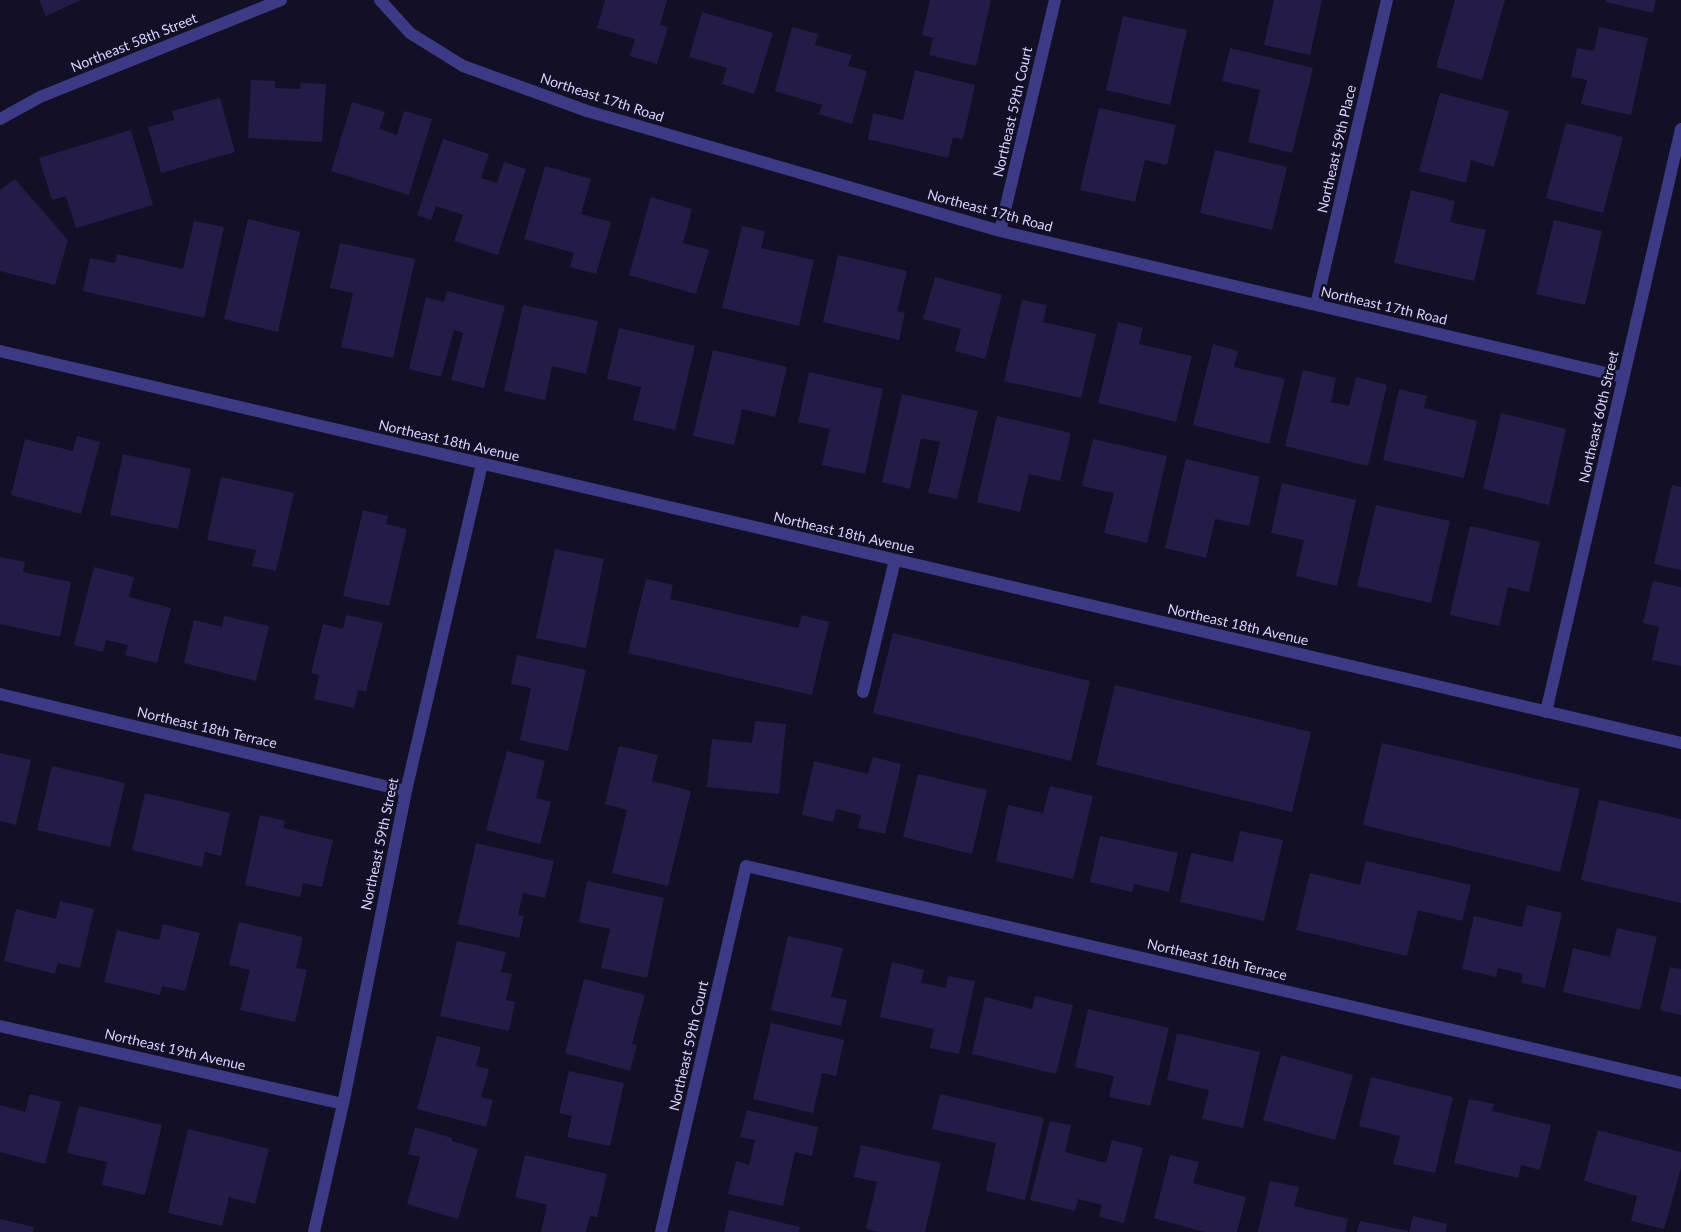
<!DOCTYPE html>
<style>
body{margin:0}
canvas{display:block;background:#130f26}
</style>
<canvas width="1681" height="1232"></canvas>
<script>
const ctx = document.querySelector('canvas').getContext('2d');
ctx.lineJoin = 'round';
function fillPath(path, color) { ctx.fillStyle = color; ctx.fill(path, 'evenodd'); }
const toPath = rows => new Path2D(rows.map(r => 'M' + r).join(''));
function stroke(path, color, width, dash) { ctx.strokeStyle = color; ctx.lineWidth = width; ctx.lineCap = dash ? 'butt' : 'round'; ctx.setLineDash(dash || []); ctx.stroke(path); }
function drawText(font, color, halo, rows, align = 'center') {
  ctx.font = font + ' Lato,sans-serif'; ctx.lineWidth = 5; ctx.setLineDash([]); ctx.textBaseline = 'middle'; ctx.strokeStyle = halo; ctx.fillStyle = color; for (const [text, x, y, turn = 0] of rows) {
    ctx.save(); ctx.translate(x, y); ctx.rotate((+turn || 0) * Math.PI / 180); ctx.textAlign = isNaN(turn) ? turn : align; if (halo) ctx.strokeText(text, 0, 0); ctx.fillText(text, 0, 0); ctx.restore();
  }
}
fillPath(toPath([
 [39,0,81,0,46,16],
 [605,0,667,0,660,25,668,27,657,64,630,56,635,39,597,28],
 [930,0,991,0,976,66,929,55,933,38,922,35],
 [1274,0,1322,0,1310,55,1264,45],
 [1455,0,1505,0,1482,80,1436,67],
 [1606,0,1656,0,1653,13,1606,2],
 [702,12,773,33,754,94,722,84,727,68,689,57],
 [1123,16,1187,30,1170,105,1106,90],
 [792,27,818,34,815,45,852,55,848,66,867,71,852,124,819,114,822,105,775,91],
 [1599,27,1648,38,1631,115,1581,104,1587,80,1571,77,1577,48,1594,51],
 [1230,48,1313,68,1292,153,1248,142,1260,90,1222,81],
 [915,70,975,85,963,139,953,137,948,158,868,139,873,113,903,120],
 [251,80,275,81,275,88,300,89,301,83,326,84,322,142,248,138],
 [1440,93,1509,111,1494,167,1471,160,1466,183,1419,171],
 [220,98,235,152,161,173,148,127,174,120,172,111],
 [352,102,385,112,379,129,397,135,404,111,432,119,409,195,331,171],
 [1099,108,1176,125,1167,165,1145,160,1135,202,1080,190],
 [1566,123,1623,137,1603,213,1546,198],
 [131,130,153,205,76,228,66,196,52,200,39,158],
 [443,139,489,154,481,178,497,183,504,162,526,169,498,255,454,241,463,215,436,206,431,220,417,215],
 [1215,150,1287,167,1272,230,1200,213],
 [545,166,591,179,581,214,611,222,596,274,570,267,574,253,524,239],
 [15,179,68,240,55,285,0,271,0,190],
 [1411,190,1455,201,1450,222,1486,230,1474,281,1394,263],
 [651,197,692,209,683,243,709,250,696,294,629,275],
 [248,219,300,232,278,332,224,319],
 [1554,220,1602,231,1585,305,1536,294],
 [194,221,224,227,204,318,83,291,90,258,115,263,117,254,183,269],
 [742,226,765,231,761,248,814,260,799,326,722,308],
 [340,243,415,259,393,358,341,347,353,293,330,288],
 [838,255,907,271,897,311,905,313,899,340,823,322],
 [935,277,1002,295,985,359,955,351,961,329,923,319],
 [447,291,505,306,484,388,451,380,463,333,454,330,441,377,409,369,426,297,444,302],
 [1022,300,1047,305,1043,322,1096,334,1081,398,1004,381],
 [523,305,598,321,586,374,552,366,545,400,504,391],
 [1118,322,1143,328,1139,344,1192,356,1176,422,1098,403],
 [619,328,695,346,675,430,633,420,641,387,607,379],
 [1213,344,1238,351,1234,367,1285,379,1269,444,1193,425],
 [713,350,787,367,775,417,742,409,734,445,693,436],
 [1303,370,1336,378,1331,402,1349,406,1356,377,1387,385,1368,466,1285,446],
 [809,372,883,389,865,474,822,465,830,429,798,422],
 [1399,389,1427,396,1424,408,1477,421,1464,478,1383,460],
 [902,394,978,411,957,499,928,493,940,442,921,438,910,489,882,482],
 [1501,413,1566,429,1549,505,1483,489],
 [997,416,1071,433,1060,481,1029,474,1020,512,977,502],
 [77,436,100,442,81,514,11,495,25,439,73,451],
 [1093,439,1167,456,1147,543,1104,533,1114,493,1082,486],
 [123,454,191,469,178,529,110,515],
 [1186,459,1260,477,1249,526,1215,519,1206,558,1165,548],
 [221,477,294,493,276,571,252,566,256,550,207,540],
 [1282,483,1356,500,1337,586,1296,576,1304,540,1271,533],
 [1672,485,1681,487,1681,570,1654,564],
 [1376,505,1450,521,1431,603,1357,586],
 [363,510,388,516,386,524,407,529,389,606,343,596],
 [1470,526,1540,542,1529,592,1508,587,1499,626,1450,615],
 [555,549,604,559,586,648,536,638],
 [0,557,25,562,23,572,71,582,60,637,0,624],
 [94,567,134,577,129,597,171,608,157,663,125,655,128,645,106,640,103,652,74,645],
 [646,579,673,585,670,599,798,628,802,615,829,622,812,695,628,653],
 [1653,581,1681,587,1681,666,1652,660,1659,627,1643,623],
 [346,615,383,623,366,691,358,690,354,708,314,699,319,675,311,673,323,624,343,629],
 [224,616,269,626,256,681,184,663,194,620,222,627],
 [893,633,1090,681,1071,761,873,713],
 [517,655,586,670,568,751,520,740,531,688,511,684],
 [1115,685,1311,732,1292,812,1096,765],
 [755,721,786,724,779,794,707,787,712,739,752,743],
 [1382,743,1580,789,1560,872,1363,825],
 [619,746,658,755,652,781,691,791,668,886,612,873,627,810,605,804],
 [507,751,545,761,536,798,551,802,540,844,486,830],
 [0,753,31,760,16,825,0,821],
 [873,757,901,764,885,834,858,828,861,815,836,809,833,822,802,815,814,761,868,774],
 [52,766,125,783,110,847,37,830],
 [918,774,987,790,972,854,903,837],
 [1050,786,1093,796,1073,879,996,861,1008,805,1043,813],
 [145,793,230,813,221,856,205,852,202,867,132,850],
 [1599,800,1681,819,1681,903,1581,880],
 [260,815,285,821,283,828,333,840,322,887,303,883,300,897,245,885],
 [1240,831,1283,840,1264,921,1180,902,1191,853,1233,862],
 [1100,836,1178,853,1169,892,1134,884,1132,892,1090,882],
 [476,843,554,861,545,898,523,893,518,915,524,916,519,938,458,924],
 [1366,861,1471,885,1462,921,1418,910,1407,956,1296,930,1310,873,1360,885],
 [587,881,664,898,647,978,601,968,610,929,579,922],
 [60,901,94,909,80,968,58,963,55,974,4,961,16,909,56,919],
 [1527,905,1562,913,1545,988,1521,983,1523,974,1498,968,1496,977,1462,969,1474,916,1522,927],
 [239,922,303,937,296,968,307,970,295,1022,240,1010,250,970,229,965],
 [163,924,200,933,185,991,162,986,160,995,104,982,117,930,159,940],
 [1617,928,1657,937,1640,1010,1563,992,1573,948,1610,957],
 [788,936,843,948,831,997,847,1000,841,1026,771,1010],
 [457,941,506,952,501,972,512,974,506,1000,515,1002,509,1031,440,1016],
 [892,962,924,970,921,983,946,988,948,976,975,981,959,1054,930,1048,934,1029,880,1017],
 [1670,967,1681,969,1681,1015,1660,1010],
 [584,979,645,995,632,1044,637,1045,630,1071,565,1053],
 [1035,996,1073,1005,1056,1074,972,1054,985,997,1032,1009],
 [1088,1009,1169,1028,1150,1106,1109,1097,1114,1076,1075,1067],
 [771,1023,844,1040,836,1076,822,1073,813,1113,753,1099],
 [1177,1033,1260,1052,1243,1128,1202,1119,1209,1090,1167,1080],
 [437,1036,481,1047,476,1066,489,1069,481,1097,493,1100,486,1127,417,1109],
 [1281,1055,1353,1075,1335,1140,1263,1120],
 [569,1071,624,1083,610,1146,567,1137,572,1116,559,1113],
 [1371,1077,1453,1097,1435,1173,1393,1164,1400,1136,1359,1126],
 [30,1094,61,1102,45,1164,0,1152,0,1105,25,1112],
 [940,1094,1044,1118,1025,1200,986,1191,996,1143,932,1129],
 [1469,1099,1494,1104,1492,1111,1551,1125,1540,1170,1521,1165,1518,1178,1454,1163],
 [79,1106,162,1125,145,1195,102,1185,107,1162,67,1153],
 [747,1110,818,1127,812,1156,795,1152,783,1206,728,1194,736,1161,749,1165,755,1140,740,1137],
 [1050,1121,1071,1125,1065,1152,1106,1163,1112,1140,1143,1148,1124,1223,1099,1217,1102,1205,1078,1199,1075,1211,1030,1200],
 [415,1127,452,1138,452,1141,478,1149,458,1219,407,1204,420,1157,408,1154],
 [188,1129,269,1149,255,1204,229,1197,222,1226,168,1213],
 [1598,1130,1681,1152,1681,1168,1664,1229,1631,1221,1637,1196,1584,1181],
 [861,1145,941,1163,925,1232,880,1232,866,1229,877,1182,854,1177],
 [525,1155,607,1174,597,1217,590,1216,586,1232,541,1232,547,1205,515,1197],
 [1170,1155,1199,1162,1193,1183,1246,1197,1237,1232,1204,1232,1154,1218],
 [1270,1181,1299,1187,1294,1206,1348,1219,1345,1232,1258,1232],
 [729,1210,800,1227,799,1232,724,1232],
 [1413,1216,1447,1224,1446,1232,1409,1232],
 [0,1219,34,1227,33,1232,0,1232],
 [1360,1221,1408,1231,1408,1232,1357,1232]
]), '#241b47');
stroke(toPath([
 [380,0,410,33,463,66,587,111,1000,231,1623,377],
 [0,119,40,97,281,0],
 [1000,231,1055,0],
 [1316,305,1387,0],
 [0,351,1681,743],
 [863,692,895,560],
 [0,694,406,791],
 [1546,712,1681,129],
 [0,1026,343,1104],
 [314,1232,343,1104,406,791,482,464],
 [661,1232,746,866,1681,1083]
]), '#3d3a85', 12);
drawText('14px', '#d9d4ff', '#130f26', [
 ["Northeast 58th Street",134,43,-22],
 ["Northeast 17th Road",602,98,18],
 ["Northeast 59th Court",1013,112,-77],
 ["Northeast 59th Place",1337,149,-77],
 ["Northeast 17th Road",990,211,15],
 ["Northeast 17th Road",1384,306,13],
 ["Northeast 60th Street",1599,417,-77],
 ["Northeast 18th Avenue",449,441,13],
 ["Northeast 18th Avenue",844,533,13],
 ["Northeast 18th Avenue",1238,625,13],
 ["Northeast 18th Terrace",207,728,13],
 ["Northeast 59th Street",380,844,-78],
 ["Northeast 18th Terrace",1217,960,13],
 ["Northeast 59th Court",689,1046,-77],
 ["Northeast 19th Avenue",175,1050,13]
]);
</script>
